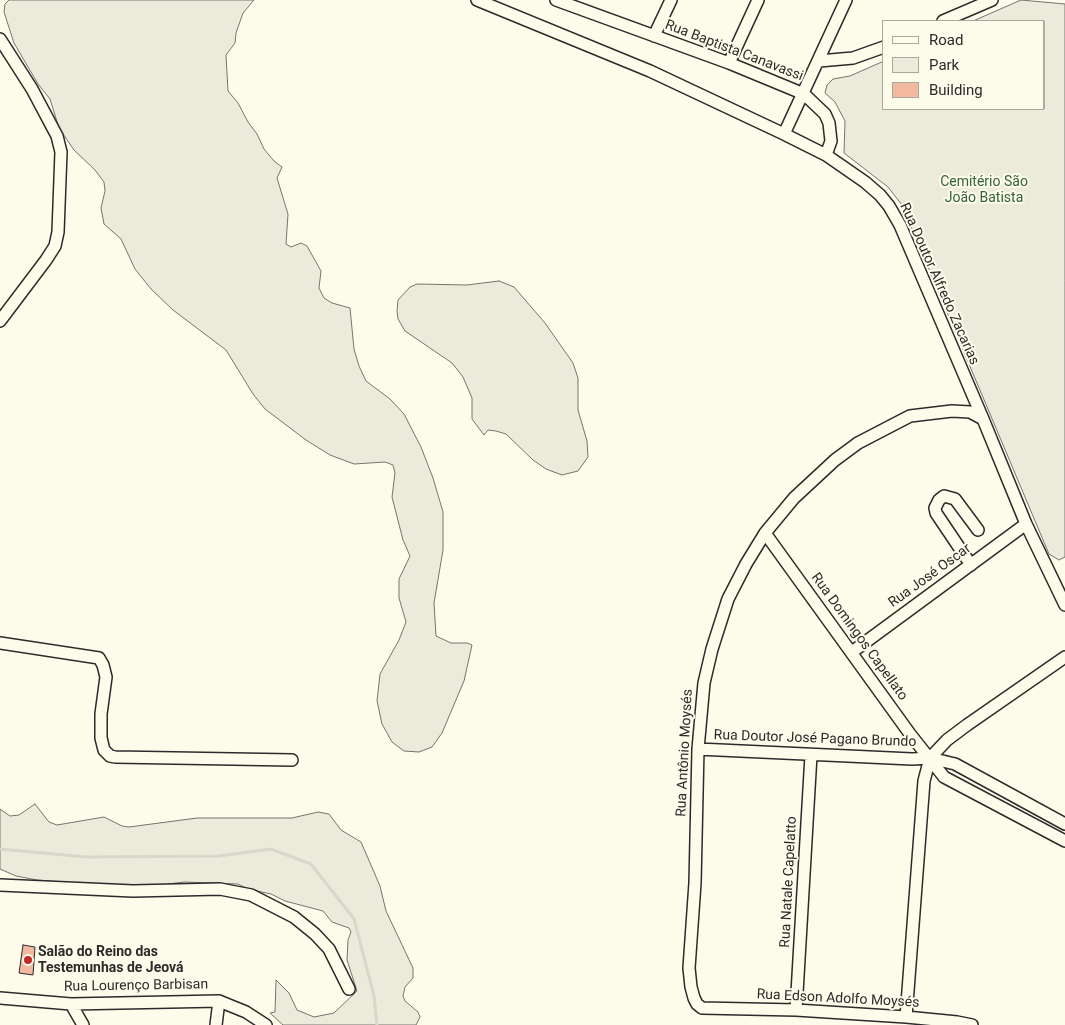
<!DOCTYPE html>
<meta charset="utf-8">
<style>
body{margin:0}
#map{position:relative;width:1065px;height:1025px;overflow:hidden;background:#fdfbea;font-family:Roboto,sans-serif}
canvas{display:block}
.legend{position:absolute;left:882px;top:20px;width:162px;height:90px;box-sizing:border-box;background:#fdfbea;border:1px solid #a9a89e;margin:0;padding:6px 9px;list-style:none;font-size:15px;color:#2b2b2b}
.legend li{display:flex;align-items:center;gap:10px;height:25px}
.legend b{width:25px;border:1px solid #a9a89e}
</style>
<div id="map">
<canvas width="1065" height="1025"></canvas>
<ul class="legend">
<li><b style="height:6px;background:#fdfbea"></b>Road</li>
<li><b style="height:14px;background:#ecebdb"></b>Park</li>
<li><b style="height:14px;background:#f2b8a0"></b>Building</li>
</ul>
</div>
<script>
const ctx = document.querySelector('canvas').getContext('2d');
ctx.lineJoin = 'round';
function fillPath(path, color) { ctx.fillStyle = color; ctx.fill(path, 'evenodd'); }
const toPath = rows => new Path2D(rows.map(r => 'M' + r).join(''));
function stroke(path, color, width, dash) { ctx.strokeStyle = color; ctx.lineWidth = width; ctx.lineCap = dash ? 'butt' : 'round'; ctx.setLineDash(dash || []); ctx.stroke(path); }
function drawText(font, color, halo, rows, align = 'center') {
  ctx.font = font + ' Roboto,sans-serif'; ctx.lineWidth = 4; ctx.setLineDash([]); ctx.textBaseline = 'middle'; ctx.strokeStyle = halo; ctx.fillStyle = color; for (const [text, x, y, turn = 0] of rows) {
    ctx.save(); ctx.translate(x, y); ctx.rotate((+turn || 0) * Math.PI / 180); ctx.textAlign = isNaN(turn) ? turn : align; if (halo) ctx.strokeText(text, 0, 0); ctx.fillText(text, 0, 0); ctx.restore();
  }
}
const green = toPath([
 [9,0,254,0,243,13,236,33,235,43,226,55,228,91,238,103,248,122,257,134,264,149,274,161,282,167,277,178,288,214,286,244,291,247,301,243,307,246,321,271,319,288,324,298,332,303,350,308,354,349,359,366,366,381,390,399,404,414,421,447,433,478,443,512,443,550,434,603,436,636,451,643,467,643,472,645,464,681,442,733,432,747,419,752,404,751,392,742,382,724,377,701,380,674,399,640,406,622,399,598,399,579,410,556,403,540,392,497,395,473,393,465,385,462,354,464,330,455,306,440,265,409,253,394,226,350,173,310,151,289,135,269,121,239,104,224,101,208,105,191,104,182,95,170,74,150,59,128,50,99,38,84,14,43,4,12,5,4,9,0],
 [1021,0,1065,4,1065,557,1059,560,1049,554,902,205,888,187,844,153,845,121,835,102,825,93,827,85,833,79,850,76,884,61,884,109,1044,109,1044,21,973,21,1021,0],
 [499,281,514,287,545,323,573,363,578,378,578,410,587,441,588,457,578,471,562,475,546,469,533,460,506,434,496,431,488,430,484,435,472,419,472,398,463,377,452,363,405,331,398,319,397,311,398,300,410,287,417,284,467,285,499,281],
 [35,804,49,822,57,825,104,817,122,826,129,827,197,818,292,818,318,812,329,814,341,830,361,842,380,886,386,911,413,968,413,978,405,987,403,996,405,1001,418,1012,420,1017,416,1025,283,1025,270,1013,275,1012,276,980,289,993,297,1010,314,1017,334,1013,357,991,347,960,348,940,351,932,349,928,332,922,323,911,285,901,271,894,248,889,238,884,184,882,137,888,37,880,16,876,0,869,0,809,10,816,19,815,35,804]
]);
fillPath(green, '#ecebdb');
stroke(green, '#74746e', 1);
stroke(toPath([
 [0,849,86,857,219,856,271,849,311,864,354,919,374,996,377,1025]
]), '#d8d7c9', 3);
const building = toPath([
 [23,945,35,947,33,975,19,973,23,945]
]);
fillPath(building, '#f2b8a0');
stroke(building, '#2b2b2b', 1);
const minor = toPath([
 [477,0,650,71,784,134,826,155,865,182,880,195,889,206,900,225,983,419,1026,524,1065,605],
 [556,0,729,63,804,94,825,114,829,123,831,141,826,155],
 [943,21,992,0],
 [654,36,671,0],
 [0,39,32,89,57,136,61,152,58,232,55,246,46,260,0,321],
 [819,61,853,58,884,47],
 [729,63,758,0],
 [784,134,846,0],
 [765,533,910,734,944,777,1065,841],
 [971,565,936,513,935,508,939,500,944,496,955,499,978,530],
 [0,643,99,658,103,665,106,677,101,714,101,738,104,750,110,756,115,757,292,760],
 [852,652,1026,524],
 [698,749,912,759,930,758,955,764,1065,824],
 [0,885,133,891,220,889,251,895,294,917,315,934,329,949,349,989],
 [0,998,71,1004,219,1001,246,1012,266,1025],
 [71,1004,83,1025],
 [796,1010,811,755],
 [906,1017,924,781,930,758,947,740,967,725,1065,657],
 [216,1025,219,1001],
 [972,1025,957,1022,906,1017,796,1010,702,1008,697,1004,694,998,691,987,689,968,695,883,698,749,704,683,712,649,728,599,746,564,765,533,794,498,835,460,858,443,910,416,952,411,970,412,983,419]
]);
stroke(minor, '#2b2b2b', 14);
stroke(minor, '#fdfbea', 11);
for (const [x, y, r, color] of [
 [28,960,5,"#c62828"]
]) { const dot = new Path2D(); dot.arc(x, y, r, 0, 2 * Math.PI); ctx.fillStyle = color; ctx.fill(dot); stroke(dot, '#fdfbea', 2); }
drawText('14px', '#2b2b2b', '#fdfbea', [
 ["Rua Baptista Canavassi",734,51,21],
 ["Rua Doutor Alfredo Zacarias",939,284,66],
 ["Rua José Oscar",930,576,-36],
 ["Rua Domingos Capellato",859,637,54],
 ["Rua Doutor José Pagano Brundo",815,739,2],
 ["Rua Antônio Moysés",685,753,-87],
 ["Rua Natale Capelatto",789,882,-87],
 ["Rua Lourenço Barbisan",136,986,-1],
 ["Rua Edson Adolfo Moysés",838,999,3]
]);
drawText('14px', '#34623c', '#fdfbea', [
 ["Cemitério São",984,182],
 ["João Batista",984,198]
]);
drawText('bold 14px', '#2b2b2b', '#fdfbea', [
 ["Salão do Reino das",38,952],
 ["Testemunhas de Jeová",38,968]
], 'left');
</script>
